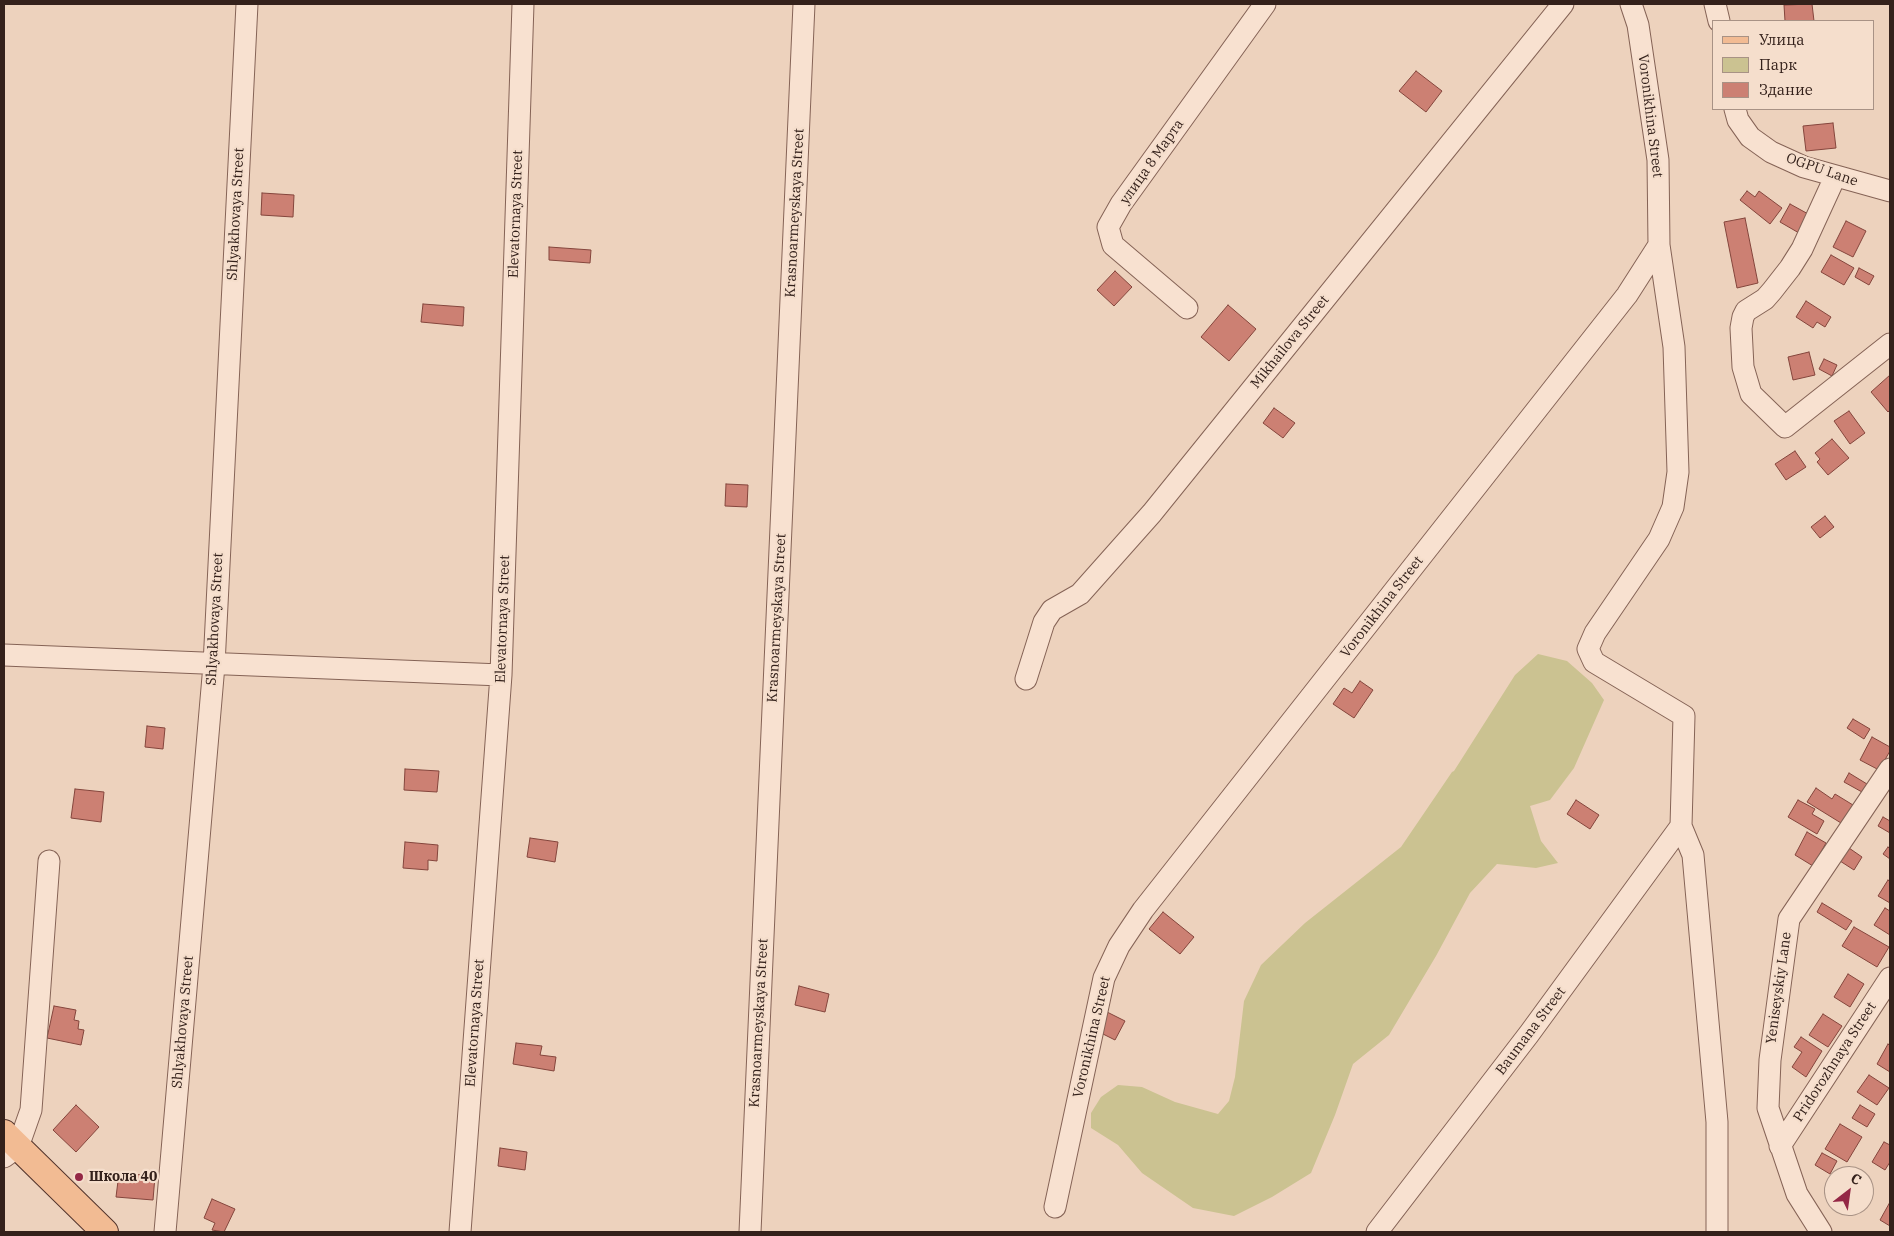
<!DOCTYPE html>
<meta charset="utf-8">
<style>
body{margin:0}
#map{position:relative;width:1894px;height:1236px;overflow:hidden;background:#edd2bd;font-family:"IBM Plex Serif",serif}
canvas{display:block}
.frame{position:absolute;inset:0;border:5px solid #34211b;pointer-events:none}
.legend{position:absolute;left:1712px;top:20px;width:162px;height:90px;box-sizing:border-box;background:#f5decc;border:1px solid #a89285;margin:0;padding:6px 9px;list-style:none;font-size:15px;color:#34211b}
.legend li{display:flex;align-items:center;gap:10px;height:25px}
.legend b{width:25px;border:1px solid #a89285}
.north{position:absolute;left:1824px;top:1166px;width:50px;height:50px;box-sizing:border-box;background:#f5decc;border:1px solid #a89285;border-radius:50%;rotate:30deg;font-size:14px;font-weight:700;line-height:20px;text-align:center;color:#34211b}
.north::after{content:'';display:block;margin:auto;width:18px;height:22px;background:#942745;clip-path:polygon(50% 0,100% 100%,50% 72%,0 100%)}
</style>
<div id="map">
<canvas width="1894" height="1236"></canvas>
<div class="frame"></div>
<ul class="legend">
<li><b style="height:6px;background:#f2bb93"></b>Улица</li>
<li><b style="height:14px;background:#cbc291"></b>Парк</li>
<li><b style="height:14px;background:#cc8073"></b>Здание</li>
</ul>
<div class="north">С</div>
</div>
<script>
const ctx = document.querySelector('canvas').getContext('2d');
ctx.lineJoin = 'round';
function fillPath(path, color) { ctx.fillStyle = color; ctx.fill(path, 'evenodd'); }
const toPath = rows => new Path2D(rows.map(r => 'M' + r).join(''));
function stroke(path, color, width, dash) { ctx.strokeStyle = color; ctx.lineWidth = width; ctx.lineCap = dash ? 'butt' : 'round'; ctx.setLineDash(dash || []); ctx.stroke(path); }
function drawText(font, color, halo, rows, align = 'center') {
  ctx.font = font + ' "IBM Plex Serif",serif'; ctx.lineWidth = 4.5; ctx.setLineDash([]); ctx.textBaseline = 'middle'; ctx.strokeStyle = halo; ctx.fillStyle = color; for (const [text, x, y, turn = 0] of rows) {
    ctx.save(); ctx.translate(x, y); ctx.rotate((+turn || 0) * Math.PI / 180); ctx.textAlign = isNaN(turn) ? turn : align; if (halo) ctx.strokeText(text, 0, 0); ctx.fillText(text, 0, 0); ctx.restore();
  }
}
fillPath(toPath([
 [1538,654,1567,661,1592,683,1604,700,1574,768,1550,800,1530,806,1541,841,1558,863,1536,868,1497,864,1470,893,1436,956,1389,1035,1353,1064,1335,1115,1311,1173,1272,1197,1234,1216,1193,1208,1142,1173,1118,1145,1091,1128,1091,1113,1101,1097,1118,1085,1142,1087,1175,1102,1218,1114,1229,1101,1235,1077,1244,1001,1261,965,1305,923,1401,847,1452,772,1454,771,1515,675]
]), '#cbc291');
const building = toPath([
 [1812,4,1814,21,1785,21,1784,5,1812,4],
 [1416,71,1442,91,1426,112,1399,91,1416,71],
 [1833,123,1836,148,1806,151,1803,126,1833,123],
 [1747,191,1755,197,1759,191,1782,208,1770,224,1740,200,1747,191],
 [262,193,294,195,293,217,261,215,262,193],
 [1790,204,1810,215,1799,233,1780,222,1790,204],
 [1745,218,1758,283,1737,288,1724,222,1745,218],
 [1846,221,1866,231,1853,257,1833,247,1846,221],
 [549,247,591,250,590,263,549,260,549,247],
 [1831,255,1854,268,1844,285,1821,272,1831,255],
 [1859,268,1874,276,1869,285,1855,277,1859,268],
 [1115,271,1132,287,1114,306,1097,290,1115,271],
 [1806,301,1831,317,1825,327,1817,322,1813,328,1796,317,1806,301],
 [423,304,464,307,463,326,421,322,423,304],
 [1228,305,1256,329,1229,361,1201,337,1228,305],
 [1809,352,1815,375,1793,380,1788,357,1809,352],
 [1824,359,1837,365,1832,376,1819,369,1824,359],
 [1890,375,1890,410,1888,412,1871,392,1890,375],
 [1274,408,1295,423,1283,438,1263,423,1274,408],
 [1849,411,1865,433,1850,444,1834,421,1849,411],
 [1832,439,1849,458,1828,475,1817,462,1820,459,1815,453,1832,439],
 [1795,451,1806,467,1786,480,1775,464,1795,451],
 [726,484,748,485,747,507,725,506,726,484],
 [1825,516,1834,527,1820,538,1811,527,1825,516],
 [1360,681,1373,690,1354,718,1333,704,1344,688,1352,693,1360,681],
 [1853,719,1870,729,1864,739,1847,728,1853,719],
 [147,726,165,728,163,749,145,747,147,726],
 [1872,737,1890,747,1890,751,1879,770,1860,760,1872,737],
 [405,769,439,771,437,792,404,790,405,769],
 [1849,773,1867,784,1862,792,1844,782,1849,773],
 [1816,788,1832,799,1835,794,1853,805,1841,823,1807,802,1816,788],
 [75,789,104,792,101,822,71,818,75,789],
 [1576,800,1599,815,1590,829,1567,814,1576,800],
 [1798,800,1815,809,1812,814,1824,821,1817,834,1788,817,1798,800],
 [1883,817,1890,821,1890,833,1878,826,1883,817],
 [1807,832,1826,843,1813,866,1795,855,1807,832],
 [530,838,558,842,555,862,527,857,530,838],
 [405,842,438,845,437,861,428,860,428,870,403,868,405,842],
 [1888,847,1890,849,1890,859,1883,854,1888,847],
 [1849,848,1862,857,1854,870,1840,861,1849,848],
 [1888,880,1890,882,1890,903,1878,896,1888,880],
 [1822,903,1852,921,1846,930,1817,912,1822,903],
 [1885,908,1890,911,1890,935,1874,925,1885,908],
 [1163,912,1194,937,1180,954,1149,929,1163,912],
 [1854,927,1889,947,1877,967,1842,946,1854,927],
 [1848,974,1864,984,1850,1007,1834,997,1848,974],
 [799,986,829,994,825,1012,795,1005,799,986],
 [54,1006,76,1010,74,1020,79,1021,78,1029,84,1030,81,1045,47,1038,54,1006],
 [1107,1012,1125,1021,1115,1040,1097,1031,1107,1012],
 [1823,1014,1842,1026,1828,1047,1809,1035,1823,1014],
 [1801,1037,1822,1051,1806,1077,1792,1067,1802,1052,1794,1047,1801,1037],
 [516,1043,542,1046,540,1055,556,1057,554,1071,513,1064,516,1043],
 [1888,1044,1890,1046,1890,1072,1877,1064,1888,1044],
 [1869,1075,1889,1088,1877,1105,1857,1092,1869,1075],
 [76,1105,99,1127,76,1152,53,1130,76,1105],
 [1860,1105,1875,1114,1867,1127,1852,1118,1860,1105],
 [1840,1124,1862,1137,1847,1162,1825,1149,1840,1124],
 [1884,1142,1890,1145,1890,1162,1885,1170,1872,1162,1884,1142],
 [500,1148,527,1152,525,1170,498,1166,500,1148],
 [1822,1153,1837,1161,1830,1174,1815,1165,1822,1153],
 [119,1173,155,1176,153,1200,116,1197,119,1173],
 [212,1199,235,1209,224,1232,212,1230,215,1223,204,1218,212,1199],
 [1890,1202,1890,1226,1880,1220,1890,1202]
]);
fillPath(building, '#cc8073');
stroke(building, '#84453c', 1);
const minor = toPath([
 [1715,4,1719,21],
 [1735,109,1738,120,1750,137,1771,152,1804,167,1890,191],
 [1835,177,1802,249,1790,268,1772,291,1765,299,1746,311,1743,317,1741,328,1743,367,1751,394,1785,427,1890,344],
 [1659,245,1674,347,1678,472,1673,507,1659,539,1595,633,1588,649,1594,662,1684,716,1681,826,1693,855,1717,1122,1717,1232],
 [1187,308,1113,245,1108,227,1121,204,1265,4],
 [4,655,501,675],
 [1026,679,1044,622,1052,610,1080,594,1152,513,1563,4],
 [1780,1146,1890,978],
 [4,1157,18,1147,31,1110,49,861],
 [1055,1207,1104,978,1119,946,1143,910,1627,295,1659,245,1658,160,1638,25,1631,4],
 [165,1232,214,665,247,4],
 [460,1232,501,675,523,4],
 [750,1232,804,4],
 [1377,1232,1529,1034,1681,826],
 [1821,1232,1797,1194,1768,1108,1770,1060,1789,919,1890,769]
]);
const major = toPath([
 [4,1133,105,1232]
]);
stroke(minor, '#856356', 23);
stroke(major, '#52332b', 28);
stroke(minor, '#f8e1d0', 21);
stroke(major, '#f2bb93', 26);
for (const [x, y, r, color] of [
 [79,1177,5,"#942745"]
]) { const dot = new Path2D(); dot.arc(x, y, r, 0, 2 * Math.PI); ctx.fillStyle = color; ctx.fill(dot); stroke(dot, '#f5decc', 2); }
drawText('14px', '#34211b', '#f5decc', [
 ["Voronikhina Street",1650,116,83],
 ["улица 8 Марта",1152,162,-55],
 ["OGPU Lane",1822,170,19],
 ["Krasnoarmeyskaya Street",795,213,-87],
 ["Shlyakhovaya Street",236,214,-87],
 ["Elevatornaya Street",516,214,-88],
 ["Mikhailova Street",1290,342,-51],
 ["Voronikhina Street",1382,607,-52],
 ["Krasnoarmeyskaya Street",777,618,-87],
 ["Shlyakhovaya Street",215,619,-87],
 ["Elevatornaya Street",503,619,-88],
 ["Yeniseyskiy Lane",1779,988,-82],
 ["Shlyakhovaya Street",183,1022,-85],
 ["Elevatornaya Street",475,1023,-86],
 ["Krasnoarmeyskaya Street",759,1023,-87],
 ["Baumana Street",1531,1031,-53],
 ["Voronikhina Street",1092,1037,-77],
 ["Pridorozhnaya Street",1835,1062,-57]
]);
drawText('bold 14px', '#34211b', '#f5decc', [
 ["Школа 40",89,1177]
], 'left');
</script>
